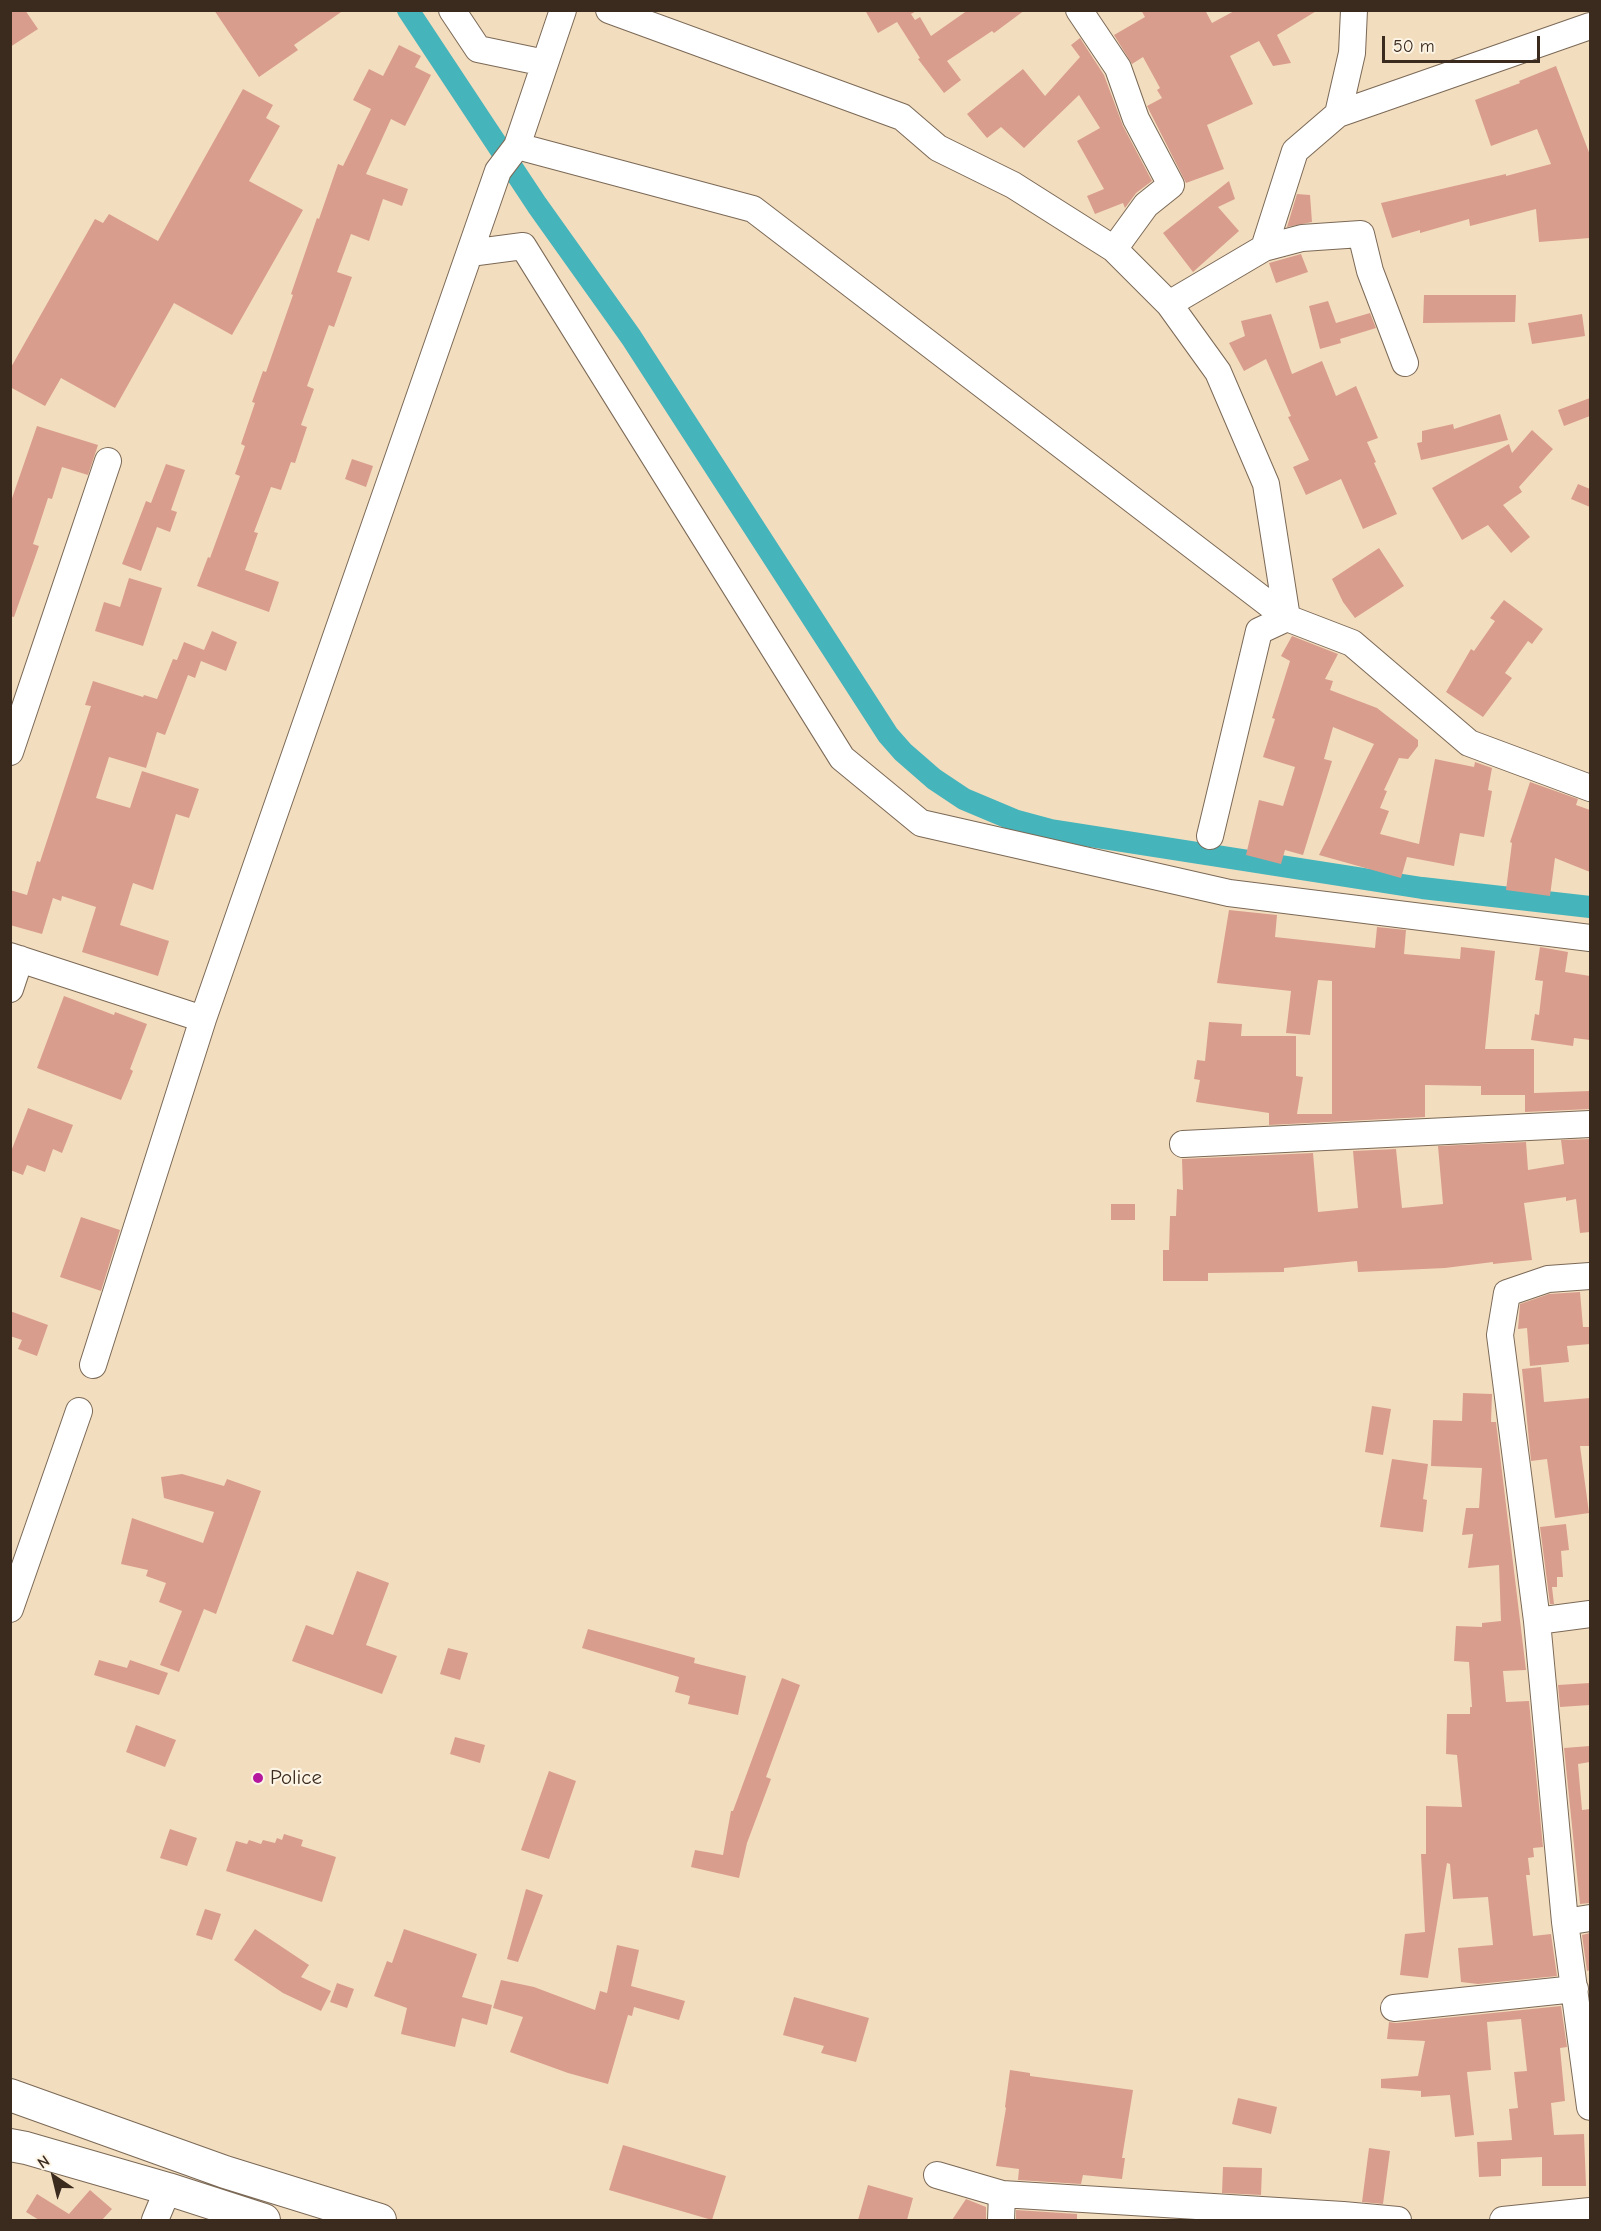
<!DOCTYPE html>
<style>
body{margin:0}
#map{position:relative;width:1601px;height:2231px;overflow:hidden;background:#f3ddbf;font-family:"Comic Neue",sans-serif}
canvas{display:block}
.frame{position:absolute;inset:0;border:12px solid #3b2a1e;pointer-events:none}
.north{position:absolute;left:24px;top:2147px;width:60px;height:60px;-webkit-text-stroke:4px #fcf5e5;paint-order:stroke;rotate:325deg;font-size:16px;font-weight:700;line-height:24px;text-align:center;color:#3b2a1e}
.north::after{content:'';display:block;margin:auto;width:21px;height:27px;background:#3b2a1e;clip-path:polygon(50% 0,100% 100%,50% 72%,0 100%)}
.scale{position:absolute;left:1382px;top:36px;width:158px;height:27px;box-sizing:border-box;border:3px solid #3b2a1e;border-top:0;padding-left:8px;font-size:18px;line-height:21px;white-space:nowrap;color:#3b2a1e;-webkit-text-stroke:4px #fcf5e5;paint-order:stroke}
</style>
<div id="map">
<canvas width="1601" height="2231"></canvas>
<div class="frame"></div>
<div class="north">N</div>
<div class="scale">50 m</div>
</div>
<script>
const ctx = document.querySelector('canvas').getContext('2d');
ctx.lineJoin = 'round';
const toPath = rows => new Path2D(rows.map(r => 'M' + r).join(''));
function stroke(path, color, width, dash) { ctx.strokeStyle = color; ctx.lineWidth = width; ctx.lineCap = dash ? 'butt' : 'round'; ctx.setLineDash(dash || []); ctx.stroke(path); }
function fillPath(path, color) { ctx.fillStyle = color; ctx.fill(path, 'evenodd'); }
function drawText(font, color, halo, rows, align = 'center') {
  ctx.font = font + ' "Comic Neue",sans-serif'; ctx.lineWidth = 4.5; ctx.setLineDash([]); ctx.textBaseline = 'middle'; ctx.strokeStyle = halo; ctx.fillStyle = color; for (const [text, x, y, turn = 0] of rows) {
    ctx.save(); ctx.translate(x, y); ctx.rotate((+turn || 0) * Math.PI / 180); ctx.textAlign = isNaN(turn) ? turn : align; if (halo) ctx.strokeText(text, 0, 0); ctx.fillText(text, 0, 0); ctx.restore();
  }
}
stroke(toPath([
 [408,10,537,205,631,337,888,735,903,752,934,779,964,799,1014,820,1051,830,1422,888,1590,907]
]), '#45b4bb', 22);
fillPath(toPath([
 [10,10,25,10,38,29,10,47],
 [214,10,344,10,294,45,298,50,259,77],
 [865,10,918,10,911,14,915,20,920,17,931,36,968,10,1025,10,994,33,992,31,947,61,961,80,944,93,918,59,920,58,897,22,878,33],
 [1141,10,1205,10,1212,23,1236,10,1318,10,1277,35,1291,63,1273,66,1259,41,1230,56,1253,104,1207,125,1224,169,1186,183,1147,106,1162,98,1157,90,1160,88,1143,57,1132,64,1114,35,1145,17],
 [1080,38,1104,75,1123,126,1152,181,1136,193,1125,208,1123,203,1095,214,1087,196,1104,189,1077,141,1100,128,1079,95,1024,148,1001,127,987,138,967,114,1023,69,1045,96,1080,57,1071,45],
 [399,45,421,56,415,67,431,75,405,126,391,119,366,174,408,189,402,206,383,199,369,241,351,234,337,272,352,277,334,327,329,325,307,386,314,389,301,425,307,427,295,463,291,462,281,490,271,487,254,532,258,533,245,570,279,582,269,612,197,586,208,557,210,558,240,476,235,474,245,446,241,444,255,403,252,402,263,371,266,372,293,295,291,294,317,218,319,219,338,164,343,166,371,109,353,100,369,69,383,76],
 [1556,66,1590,155,1590,238,1539,242,1536,209,1470,226,1469,219,1420,233,1420,230,1392,238,1381,203,1506,174,1506,176,1551,164,1537,129,1491,146,1475,100,1520,83,1519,81],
 [243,89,273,105,266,118,280,126,249,181,303,210,232,335,174,303,115,408,61,378,45,406,10,387,10,369,95,219,103,223,109,214,158,241],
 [1229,181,1235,199,1218,207,1239,231,1193,272,1163,233],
 [1297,194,1310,195,1312,222,1287,227],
 [1301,254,1308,272,1276,283,1269,263],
 [1424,295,1516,295,1515,322,1423,323],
 [1328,301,1336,323,1370,313,1376,328,1340,339,1341,343,1320,349,1309,306],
 [1271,314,1292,374,1322,361,1336,396,1356,386,1378,438,1367,442,1376,462,1374,463,1397,514,1363,529,1341,479,1306,495,1293,467,1309,460,1288,417,1291,416,1266,359,1244,371,1229,343,1245,336,1241,321],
 [1582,314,1585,336,1532,344,1528,323],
 [1590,398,1590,416,1564,426,1558,410],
 [1500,414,1508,440,1421,460,1417,443,1422,442,1422,431,1453,424,1454,429],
 [37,426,98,445,88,475,62,467,52,499,48,498,33,544,39,546,14,617,10,616,10,504],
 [1532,430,1553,449,1519,487,1522,492,1503,505,1530,537,1511,553,1488,525,1462,540,1432,488,1509,444,1512,453],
 [352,459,373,466,366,487,345,479],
 [166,464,185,470,171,510,177,512,170,532,157,527,141,571,122,564,146,501,151,503],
 [1578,484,1590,489,1590,507,1571,499],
 [1379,548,1404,586,1355,618,1343,602,1332,579],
 [129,578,162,588,143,646,95,631,104,602,120,607],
 [1504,600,1543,629,1532,644,1528,641,1505,673,1512,678,1483,717,1446,692,1471,649,1474,651,1495,621,1490,618],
 [212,631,237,642,226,671,201,661,195,678,188,675,165,735,157,732,146,768,109,757,96,798,130,808,142,771,199,789,189,818,176,814,153,890,133,883,120,925,169,941,158,976,82,952,96,907,62,896,61,901,53,898,42,934,10,925,10,890,27,895,37,861,40,862,91,706,85,705,93,681,143,697,144,695,157,699,173,659,177,660,184,642,204,650],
 [1292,636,1338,654,1325,679,1333,681,1330,690,1377,708,1418,740,1418,746,1408,759,1399,758,1384,790,1387,791,1380,808,1389,811,1380,834,1419,844,1435,759,1474,767,1475,762,1492,768,1488,790,1492,791,1484,837,1460,833,1454,866,1407,857,1401,878,1319,855,1374,744,1333,727,1324,759,1332,761,1303,855,1285,850,1281,864,1246,855,1259,800,1283,806,1295,767,1263,757,1275,719,1272,718,1290,661,1281,656],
 [1530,782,1578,799,1576,805,1590,810,1590,872,1555,858,1550,896,1506,890,1512,843,1510,842],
 [1229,910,1277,915,1275,937,1375,948,1377,927,1406,930,1404,954,1460,959,1461,947,1495,951,1485,1049,1534,1049,1534,1093,1590,1091,1590,1109,1525,1112,1525,1095,1481,1095,1481,1086,1425,1085,1425,1117,1269,1125,1269,1113,1196,1102,1200,1080,1194,1079,1197,1060,1205,1061,1209,1022,1242,1024,1241,1036,1296,1036,1296,1076,1303,1077,1297,1114,1332,1114,1332,981,1318,980,1310,1035,1286,1033,1291,991,1217,983],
 [1540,947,1568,952,1565,972,1590,976,1590,1040,1574,1038,1573,1046,1531,1040,1535,1014,1539,1015,1543,981,1535,980],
 [64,996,114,1015,115,1012,147,1024,130,1069,133,1071,121,1100,37,1068],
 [28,1108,73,1125,62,1153,53,1149,45,1172,27,1165,23,1175,10,1170,10,1154],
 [1590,1139,1590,1232,1580,1233,1576,1199,1566,1201,1566,1197,1524,1203,1532,1260,1493,1264,1493,1262,1445,1268,1358,1272,1357,1261,1284,1268,1284,1272,1208,1273,1208,1281,1163,1281,1163,1250,1169,1250,1170,1216,1176,1216,1177,1189,1183,1190,1182,1159,1313,1153,1318,1212,1358,1208,1353,1151,1396,1149,1402,1208,1443,1204,1438,1146,1526,1142,1528,1170,1564,1164,1561,1140],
 [1111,1204,1135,1204,1135,1220,1111,1220],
 [81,1217,120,1230,101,1291,60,1277],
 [1580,1292,1583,1327,1590,1327,1590,1344,1567,1346,1569,1362,1530,1366,1527,1328,1518,1329,1520,1304,1549,1294],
 [10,1311,48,1325,37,1356,18,1349,22,1340,10,1336],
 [1541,1367,1544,1402,1590,1398,1590,1446,1580,1446,1589,1513,1555,1518,1547,1459,1531,1461,1522,1369],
 [1463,1393,1492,1394,1491,1422,1496,1422,1526,1670,1503,1671,1506,1702,1529,1701,1543,1847,1533,1848,1534,1857,1528,1858,1530,1875,1526,1875,1533,1936,1551,1934,1557,1976,1478,1984,1461,1982,1458,1948,1493,1945,1488,1897,1453,1899,1450,1864,1447,1863,1428,1978,1400,1975,1405,1934,1425,1932,1421,1854,1426,1854,1426,1806,1462,1807,1457,1755,1446,1754,1447,1714,1470,1714,1470,1707,1472,1707,1469,1662,1454,1661,1456,1626,1482,1627,1482,1623,1501,1621,1499,1565,1468,1568,1473,1534,1462,1535,1466,1508,1479,1508,1482,1468,1431,1466,1433,1420,1462,1421],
 [1372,1406,1391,1409,1383,1455,1365,1452],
 [1392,1459,1428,1464,1423,1499,1427,1500,1423,1532,1380,1527],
 [182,1474,224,1486,227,1479,261,1491,216,1614,204,1609,179,1672,160,1665,182,1611,159,1602,166,1583,146,1576,148,1570,121,1564,132,1518,203,1543,214,1512,164,1498,161,1477],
 [1566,1524,1569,1550,1561,1551,1563,1577,1557,1577,1557,1587,1552,1587,1554,1604,1550,1604,1540,1527],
 [357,1571,389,1583,366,1645,397,1656,382,1694,292,1661,306,1625,333,1635],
 [588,1629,695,1658,694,1663,746,1676,738,1715,688,1704,690,1696,675,1692,679,1677,582,1648],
 [448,1648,468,1653,460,1680,440,1674],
 [99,1660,127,1668,130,1660,168,1673,159,1695,94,1675],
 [782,1678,800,1685,766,1777,771,1779,747,1843,739,1878,691,1867,695,1850,723,1855,731,1811,733,1811],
 [1590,1683,1590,1705,1560,1707,1558,1685],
 [136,1725,176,1740,165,1767,126,1752],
 [455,1737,485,1745,480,1763,450,1754],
 [1590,1746,1590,1762,1578,1764,1582,1810,1590,1809,1590,1903,1580,1904,1564,1748],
 [549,1771,576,1781,549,1859,521,1850],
 [170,1829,197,1838,187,1866,160,1858],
 [284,1834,303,1840,301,1846,336,1857,322,1902,226,1871,236,1841,247,1844,249,1840,261,1844,263,1840,275,1843,277,1838,282,1840],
 [526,1889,543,1895,518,1962,507,1959],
 [205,1909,221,1914,212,1940,196,1935],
 [255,1929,309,1965,301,1977,331,1991,321,2011,283,1993,234,1960],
 [404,1929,477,1954,462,1997,492,2005,487,2025,462,2018,455,2047,401,2034,407,2008,374,1996,387,1961,392,1963],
 [1590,1933,1590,1970,1587,1971,1582,1935],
 [617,1945,639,1950,631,1986,685,2001,679,2020,634,2007,632,2016,628,2015,608,2084,568,2073,510,2052,523,2017,493,2008,501,1980,534,1987,595,2010,600,1991,607,1993],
 [337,1983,354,1989,347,2008,330,2002],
 [794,1997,869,2018,856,2062,821,2053,824,2046,783,2035],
 [1561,2006,1567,2047,1560,2048,1565,2101,1551,2103,1554,2135,1584,2134,1586,2186,1542,2186,1542,2157,1501,2159,1501,2176,1479,2177,1477,2142,1512,2140,1509,2109,1518,2108,1514,2072,1527,2071,1521,2019,1487,2022,1491,2070,1467,2072,1474,2135,1455,2137,1450,2095,1421,2097,1421,2091,1381,2088,1381,2079,1418,2076,1425,2041,1387,2039,1389,2022,1396,2023],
 [1010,2070,1030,2073,1030,2076,1133,2090,1122,2158,1125,2158,1122,2179,1083,2175,1081,2184,1018,2180,1019,2169,996,2166,1006,2108,1005,2107],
 [1238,2098,1277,2107,1271,2134,1232,2124],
 [623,2145,726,2176,712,2220,609,2190],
 [1369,2148,1390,2151,1383,2204,1362,2202],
 [1223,2167,1262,2168,1261,2195,1222,2193],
 [868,2185,913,2198,907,2220,858,2220],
 [90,2190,112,2209,102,2220,39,2220,26,2212,37,2194,69,2214],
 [966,2199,986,2207,986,2220,952,2220],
 [1016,2210,1077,2214,1077,2219,1039,2220,1016,2219]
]), '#d99d8d');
const minor = toPath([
 [452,10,478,49,545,63],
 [609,10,902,117,938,148,1013,185,1114,249,1169,304,1218,372,1266,484,1287,618,1259,631,1210,836],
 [1079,10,1118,68,1136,119,1171,185,1146,205,1114,249],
 [1338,114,1590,26],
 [517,146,753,209,1287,618,1352,643,1469,743,1590,788],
 [1264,248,1295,151,1338,114,1352,53,1354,10],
 [470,253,523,246,842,758,921,823,1229,893,1590,938],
 [1169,304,1264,248,1302,238,1361,234,1370,271,1405,363],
 [10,752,108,461],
 [10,956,203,1019],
 [10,989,20,959],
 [1183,1144,1590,1124],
 [1590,1276,1548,1279,1507,1293,1500,1335,1537,1621,1565,1922,1590,2107],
 [93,1365,203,1019,498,171,517,146,563,10],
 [10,1609,79,1411],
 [1537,1621,1590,1614],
 [1565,1922,1590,1918],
 [1394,2008,1575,1989],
 [937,2175,1002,2194,1343,2215,1398,2220],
 [155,2220,168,2189],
 [1001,2220,1002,2194],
 [1503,2220,1590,2211]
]);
const major = toPath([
 [10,2095,225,2172,380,2220],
 [10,2145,26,2148,168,2189,264,2220]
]);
stroke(minor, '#7b6956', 28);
stroke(major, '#7b6956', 34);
stroke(minor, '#fff', 26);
stroke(major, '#fff', 32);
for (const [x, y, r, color] of [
 [258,1778,6,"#b5179e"]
]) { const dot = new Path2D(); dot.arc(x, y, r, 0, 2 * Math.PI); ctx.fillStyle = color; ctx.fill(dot); stroke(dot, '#fcf5e5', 2); }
drawText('21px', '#3b2a1e', '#fcf5e5', [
 ["Police",270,1778]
], 'left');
</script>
